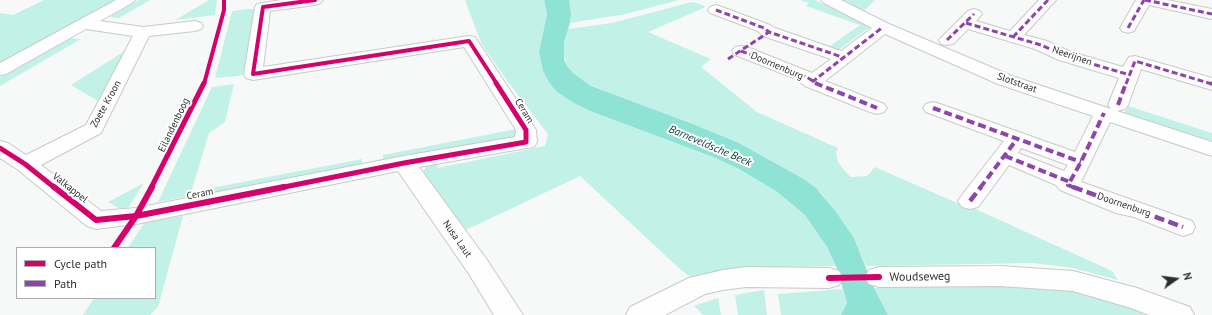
<!DOCTYPE html>
<style>
body{margin:0}
#map{position:relative;width:1212px;height:315px;overflow:hidden;background:#f7f9f8;font-family:"PT Sans",sans-serif}
canvas{display:block}
.legend{position:absolute;left:16px;top:247px;width:140px;height:52px;box-sizing:border-box;background:#fff;border:1px solid #abacac;margin:0;padding:5px 7px;list-style:none;font-size:12px;color:#2d2f2f}
.legend li{display:flex;align-items:center;gap:8px;height:20px}
.legend b{width:20px;border:1px solid #abacac}
.north{position:absolute;left:1156px;top:259px;width:40px;height:40px;-webkit-text-stroke:3px #fff;paint-order:stroke;rotate:76deg;font-size:11px;font-weight:700;line-height:16px;text-align:center;color:#2d2f2f}
.north::after{content:'';display:block;margin:auto;width:14px;height:18px;background:#2d2f2f;clip-path:polygon(50% 0,100% 100%,50% 72%,0 100%)}
</style>
<div id="map">
<canvas width="1212" height="315"></canvas>
<ul class="legend">
<li><b style="height:5px;background:#d6006c"></b>Cycle path</li>
<li><b style="height:5px;background:#8e44ad"></b>Path</li>
</ul>
<div class="north">N</div>
</div>
<script>
const ctx = document.querySelector('canvas').getContext('2d');
ctx.lineJoin = 'round';
function fillPath(path, color) { ctx.fillStyle = color; ctx.fill(path, 'evenodd'); }
const toPath = rows => new Path2D(rows.map(r => 'M' + r).join(''));
function stroke(path, color, width, dash) { ctx.strokeStyle = color; ctx.lineWidth = width; ctx.lineCap = dash ? 'butt' : 'round'; ctx.setLineDash(dash || []); ctx.stroke(path); }
function drawText(font, color, halo, rows, align = 'center') {
  ctx.font = font + ' "PT Sans",sans-serif'; ctx.lineWidth = 4; ctx.setLineDash([]); ctx.textBaseline = 'middle'; ctx.strokeStyle = halo; ctx.fillStyle = color; for (const [text, x, y, turn = 0] of rows) {
    ctx.save(); ctx.translate(x, y); ctx.rotate((+turn || 0) * Math.PI / 180); ctx.textAlign = isNaN(turn) ? turn : align; if (halo) ctx.strokeText(text, 0, 0); ctx.fillText(text, 0, 0); ctx.restore();
  }
}
fillPath(toPath([
 [44,0,116,0,0,63,0,13,13,15],
 [139,0,150,0,119,18,109,17],
 [209,0,217,0,215,15,175,20],
 [465,0,544,0,547,14,539,52,543,71,557,92,572,102,590,111,713,157,737,168,776,191,805,215,827,247,836,266,786,267,720,271,692,278,681,270,580,176,466,230,423,175,423,172,426,167,436,163,438,168,545,146,548,134,508,82,481,43],
 [569,0,679,0,626,14,570,23,571,14],
 [800,0,815,0,870,27,837,51,827,48,860,25,806,6,809,3],
 [841,0,875,0,864,11],
 [692,2,697,3,706,7,648,32,711,59,701,67,757,112,838,148,836,153,838,162,844,170,851,177,867,176,875,167,964,206,971,207,1112,271,1118,280,1073,268,1033,263,866,266,854,238,821,193,802,178,739,143,693,124,591,86,573,73,567,66,563,51,564,42,568,29,612,23],
 [250,9,256,9,247,72,239,76,215,78,232,11],
 [70,38,81,39,0,86,0,77],
 [128,49,98,101,71,85],
 [234,84,225,122,209,133,190,196,158,202,212,87],
 [1128,106,1212,133,1212,142,1125,113],
 [516,129,518,136,383,162,383,155],
 [362,159,362,166,204,197,206,189],
 [144,183,128,208,122,210,108,202],
 [183,216,158,307,150,315,83,315,94,298,155,298,155,248,128,248,145,222],
 [949,285,1040,285,1078,289,1151,315,888,315,874,288],
 [842,289,847,303,841,315,781,315,778,294],
 [764,290,767,315,738,315,735,295],
 [718,298,721,315,703,315,694,306]
]), '#c2f1e8');
fillPath(toPath([
 [544,0,569,0,571,14,570,23,564,42,564,59,567,66,573,73,591,86,693,124,739,143,802,178,816,188,836,212,854,238,874,288,888,315,841,315,847,303,836,266,827,247,805,215,776,191,737,168,713,157,590,111,572,102,557,92,549,82,543,71,539,52,547,14]
]), '#8ee3d5');
const minor = toPath([
 [116,0,135,0,132,3,100,21,143,27,195,21,201,23,203,26,201,29,195,31,149,36,101,133,41,165,101,211,136,208,404,156,515,137,516,130,464,47,253,80,246,78,244,74,255,7,257,4,281,0,323,0,320,3,315,5,270,11,263,67,469,36,475,37,536,130,537,142,534,147,526,148,419,167,487,260,523,315,494,315,469,274,398,171,136,224,96,229,87,226,17,169,0,158,0,141,8,143,26,155,86,125,133,36,86,29,6,74,0,75,0,63,116,0],
 [821,0,841,0,889,24,1012,76,1111,109,1108,105,1119,78,1059,60,1035,49,968,29,953,44,947,45,941,44,939,40,968,11,974,9,980,11,982,14,976,21,1010,31,1039,0,1056,0,1024,35,1047,41,1071,52,1123,67,1129,57,1135,56,1212,78,1212,90,1141,69,1128,105,1125,109,1117,111,1212,142,1212,156,1110,122,1081,182,1192,221,1195,227,1192,233,1183,236,1134,217,1116,213,1060,190,1056,185,1009,165,978,207,970,209,962,207,958,201,962,195,1004,141,926,112,923,108,926,104,933,102,940,104,1075,152,1093,116,998,84,885,34,825,81,884,104,887,108,884,112,877,114,870,112,805,86,796,79,735,55,732,51,735,47,741,46,747,47,812,73,831,59,763,36,758,31,710,13,708,10,710,7,716,5,722,7,770,25,775,28,841,51,872,28,824,3,821,0],
 [1021,148,1068,165,1064,171,1018,153,1021,148],
 [1136,0,1167,0,1212,9,1212,19,1149,5,1134,31,1128,33,1122,31,1120,28,1136,0],
 [1000,266,1073,271,1137,288,1190,307,1194,315,1149,315,1131,308,1073,291,1000,286,879,287,869,284,865,277,869,270,879,267,1000,266],
 [746,267,829,268,839,271,843,278,839,285,829,288,746,287,723,290,705,294,665,315,626,315,630,307,689,278,723,270,746,267]
]);
stroke(minor, '#c8cac9', 2);
fillPath(minor, '#fefefe');
stroke(toPath([
 [1145,0,1212,14],
 [716,10,764,28,769,32,842,57],
 [966,23,1041,45,1065,56,1130,75],
 [1128,28,1144,0],
 [1013,37,1048,0],
 [947,40,974,14],
 [741,51,803,75,818,84],
 [728,59,769,32],
 [812,82,883,27],
 [1126,84,1135,61,1212,84]
]), '#8e44ad', 3, [6, 3]);
stroke(toPath([
 [815,83,877,108],
 [1210,83,1212,84],
 [1118,105,1126,83],
 [933,108,1081,162],
 [1005,156,1070,182],
 [980,188,1017,139],
 [1075,188,1068,185,1081,162,1104,113]
]), '#8e44ad', 4, [8, 4]);
stroke(toPath([
 [1073,187,1183,227],
 [970,201,981,187]
]), '#8e44ad', 4.5, [10, 4.5]);
stroke(toPath([
 [315,0,263,7,253,74,469,41,497,84],
 [204,84,224,10,224,0]
]), '#d6006c', 4);
stroke(toPath([
 [0,148,25,164,55,188],
 [151,188,204,83],
 [279,188,404,163,526,142,526,130,496,83]
]), '#d6006c', 5);
stroke(toPath([
 [54,187,96,220,136,216,284,187],
 [114,248,136,216,152,187],
 [829,278,879,277]
]), '#d6006c', 6);
drawText('10px', '#2d2f2f', '#fff', [
 ["Neerijnen",1072,56,19],
 ["Doornenburg",777,66,23],
 ["Slotstraat",1017,83,20],
 ["Zoete Kroon",106,104,-61],
 ["Ceram",524,111,59],
 ["Eilandenboog",174,125,-64],
 ["Valkappel",70,188,38],
 ["Ceram",200,194,-11],
 ["Doornenburg",1124,205,19],
 ["Nusa Laut",457,239,55]
]);
drawText('italic 11px', '#064038', '#fff', [
 ["Barneveldsche Beek",710,146,23]
]);
drawText('12px', '#2d2f2f', '#fff', [
 ["Woudseweg",920,277,-1]
]);
</script>
